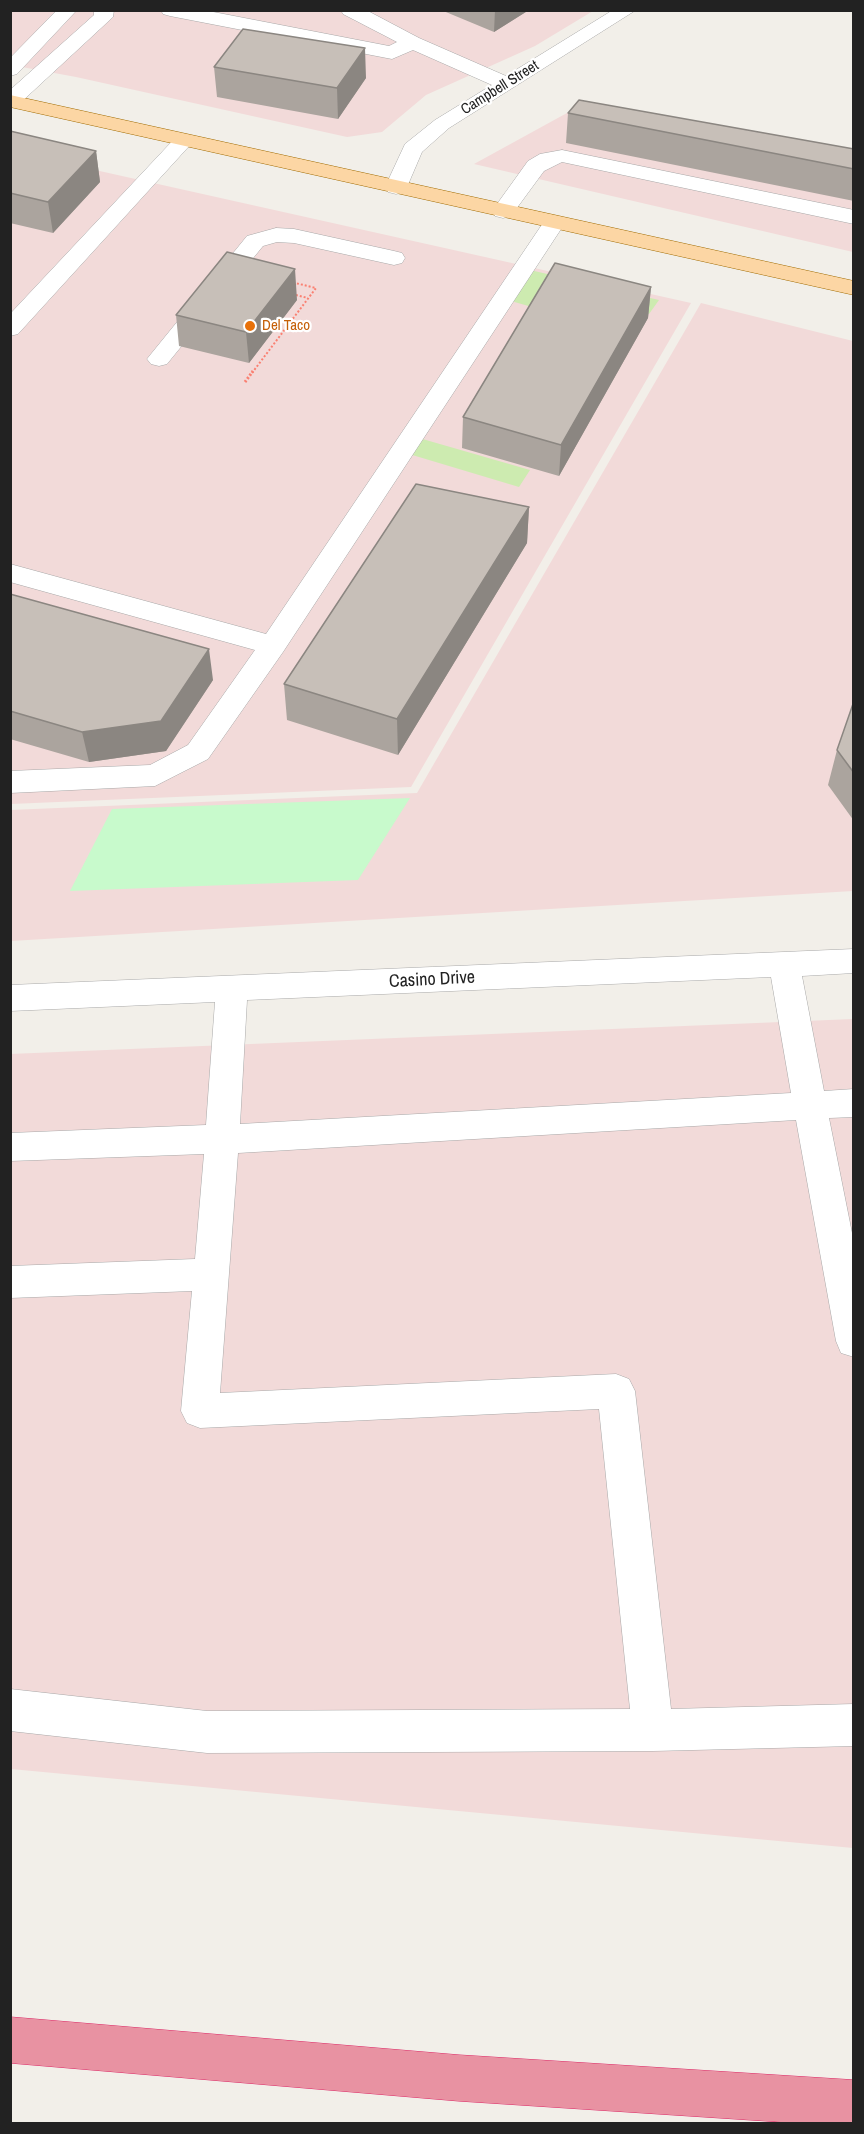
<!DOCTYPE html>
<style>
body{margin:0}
#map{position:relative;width:864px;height:2134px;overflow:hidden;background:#f2efe9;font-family:"Archivo Narrow",sans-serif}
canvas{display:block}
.frame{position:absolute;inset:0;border:12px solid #222;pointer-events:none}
</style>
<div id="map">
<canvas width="864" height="2134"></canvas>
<div class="frame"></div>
</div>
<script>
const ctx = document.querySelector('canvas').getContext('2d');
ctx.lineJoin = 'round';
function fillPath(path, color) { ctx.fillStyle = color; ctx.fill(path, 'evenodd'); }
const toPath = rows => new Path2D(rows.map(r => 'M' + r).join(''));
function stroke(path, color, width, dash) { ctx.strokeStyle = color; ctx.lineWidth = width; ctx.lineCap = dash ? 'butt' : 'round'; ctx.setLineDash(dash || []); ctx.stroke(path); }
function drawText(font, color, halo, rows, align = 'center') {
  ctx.font = font + ' "Archivo Narrow",sans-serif'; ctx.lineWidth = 4.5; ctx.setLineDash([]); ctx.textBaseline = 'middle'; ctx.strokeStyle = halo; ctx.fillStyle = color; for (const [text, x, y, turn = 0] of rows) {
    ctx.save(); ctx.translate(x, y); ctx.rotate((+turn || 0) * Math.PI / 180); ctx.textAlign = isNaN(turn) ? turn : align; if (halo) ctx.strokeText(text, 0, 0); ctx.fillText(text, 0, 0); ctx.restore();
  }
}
fillPath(toPath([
 [10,11,593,11,535,46,426,95,382,132,347,137,76,77,11,65],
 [587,102,853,155,853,252,474,164],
 [10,151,691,303,411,787,11,804],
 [701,303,853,341,853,891,11,941,10,810,417,793],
 [853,1019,853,1848,11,1769,10,1054]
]), '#f2dad9');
fillPath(toPath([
 [530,270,659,300,649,314,550,291,539,309,511,301],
 [419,438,530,470,519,487,409,454]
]), '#cdebb0');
fillPath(toPath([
 [410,798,358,880,70,891,112,809]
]), '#c8facc');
const minor = toPath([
 [57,10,77,10,17,74,10,76,10,58,57,10],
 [94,10,114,10,113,17,18,105,10,107,10,90,94,15,94,10],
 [161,10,203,10,389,46,397,42,343,14,341,10,366,10,419,38,506,76,613,10,636,10,449,128,422,152,407,187,404,192,396,194,388,192,385,187,405,144,435,120,492,85,413,50,392,59,170,16,163,14,161,10],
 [184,134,191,136,195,140,191,144,18,334,10,336,10,314,177,136,184,134],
 [562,150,854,210,854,224,562,162,544,171,511,216,503,218,495,216,492,211,528,161,540,154,562,150],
 [554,216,562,218,565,223,283,652,208,759,155,786,10,793,10,771,150,765,188,745,255,650,10,582,10,564,266,634,543,223,546,218,554,216],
 [276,228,294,229,394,251,402,253,405,258,402,263,394,265,294,243,277,242,263,246,167,364,159,366,151,364,147,359,151,354,247,236,276,228],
 [854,949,854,973,802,976,824,1091,854,1089,854,1117,829,1118,854,1243,854,1357,841,1353,836,1341,796,1120,238,1153,220,1393,616,1374,629,1379,635,1391,671,1709,854,1704,854,1746,653,1751,207,1753,10,1731,10,1689,207,1711,630,1709,599,1409,200,1428,187,1423,181,1411,192,1291,10,1298,10,1266,195,1259,204,1154,10,1161,10,1133,206,1125,215,1002,10,1011,10,985,854,949],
 [771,977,791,1093,240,1124,247,1000,771,977]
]);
const major = toPath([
 [10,95,854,281,854,295,10,107,10,95]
]);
const highway = toPath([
 [10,2017,459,2055,854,2080,854,2124,813,2124,459,2101,10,2063,10,2017]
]);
stroke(minor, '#a9a9a9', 1);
stroke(major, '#a06b00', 1);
stroke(highway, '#dc2a67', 1);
stroke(toPath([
 [292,294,308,298],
 [252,373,316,288,291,282]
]), '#fa8072', 2, [2, 2]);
stroke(toPath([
 [245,382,253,371]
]), '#fa8072', 3, [2, 2]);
fillPath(minor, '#fff');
fillPath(major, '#fcd6a4');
fillPath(highway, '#e892a2');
fillPath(toPath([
 [441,10,529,10,494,32],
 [214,67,366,78,338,119,217,97],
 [568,113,854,149,854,201,566,143],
 [10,131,96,151,100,182,53,233,10,223],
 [651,287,648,318,559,476,462,448,463,417],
 [297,300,249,363,179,346,176,315],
 [529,507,527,543,398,755,287,720,284,684],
 [10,594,213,680,166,751,89,762,10,739],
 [854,701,854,821,828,785,837,750]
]), '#aba49e');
fillPath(toPath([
 [495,10,529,10,494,32],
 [365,48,366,78,338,119,337,88],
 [96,151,100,182,53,233,48,202],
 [295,269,297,300,249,363,246,332],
 [651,287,648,318,559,476,561,445],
 [529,507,527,543,398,755,397,719],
 [209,649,213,680,166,751,89,762,82,732]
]), '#8b8681');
const building = toPath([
 [243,29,365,48,337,88,214,67,243,29],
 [579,100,854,149,854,169,568,113,579,100],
 [10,131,96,151,48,202,10,193,10,131],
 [227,252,295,269,246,332,176,315,227,252],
 [555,263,651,287,561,445,463,417,555,263],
 [416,484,529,507,397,719,284,684,416,484],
 [10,594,209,649,161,721,82,732,10,711,10,594],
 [854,701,854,773,837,750,854,701]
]);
fillPath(building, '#c7bfb8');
stroke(building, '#8b8681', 1.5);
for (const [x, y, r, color] of [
 [250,326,6,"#e8710a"]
]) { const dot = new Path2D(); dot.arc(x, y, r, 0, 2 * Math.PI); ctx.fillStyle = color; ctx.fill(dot); stroke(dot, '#fff', 2); }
drawText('15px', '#222', '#fff', [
 ["Campbell Street",500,88,-32]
]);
drawText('15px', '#c56008', '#fff', [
 ["Del Taco",262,326]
], 'left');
drawText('18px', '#222', '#fff', [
 ["Casino Drive",432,980,-3]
]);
</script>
